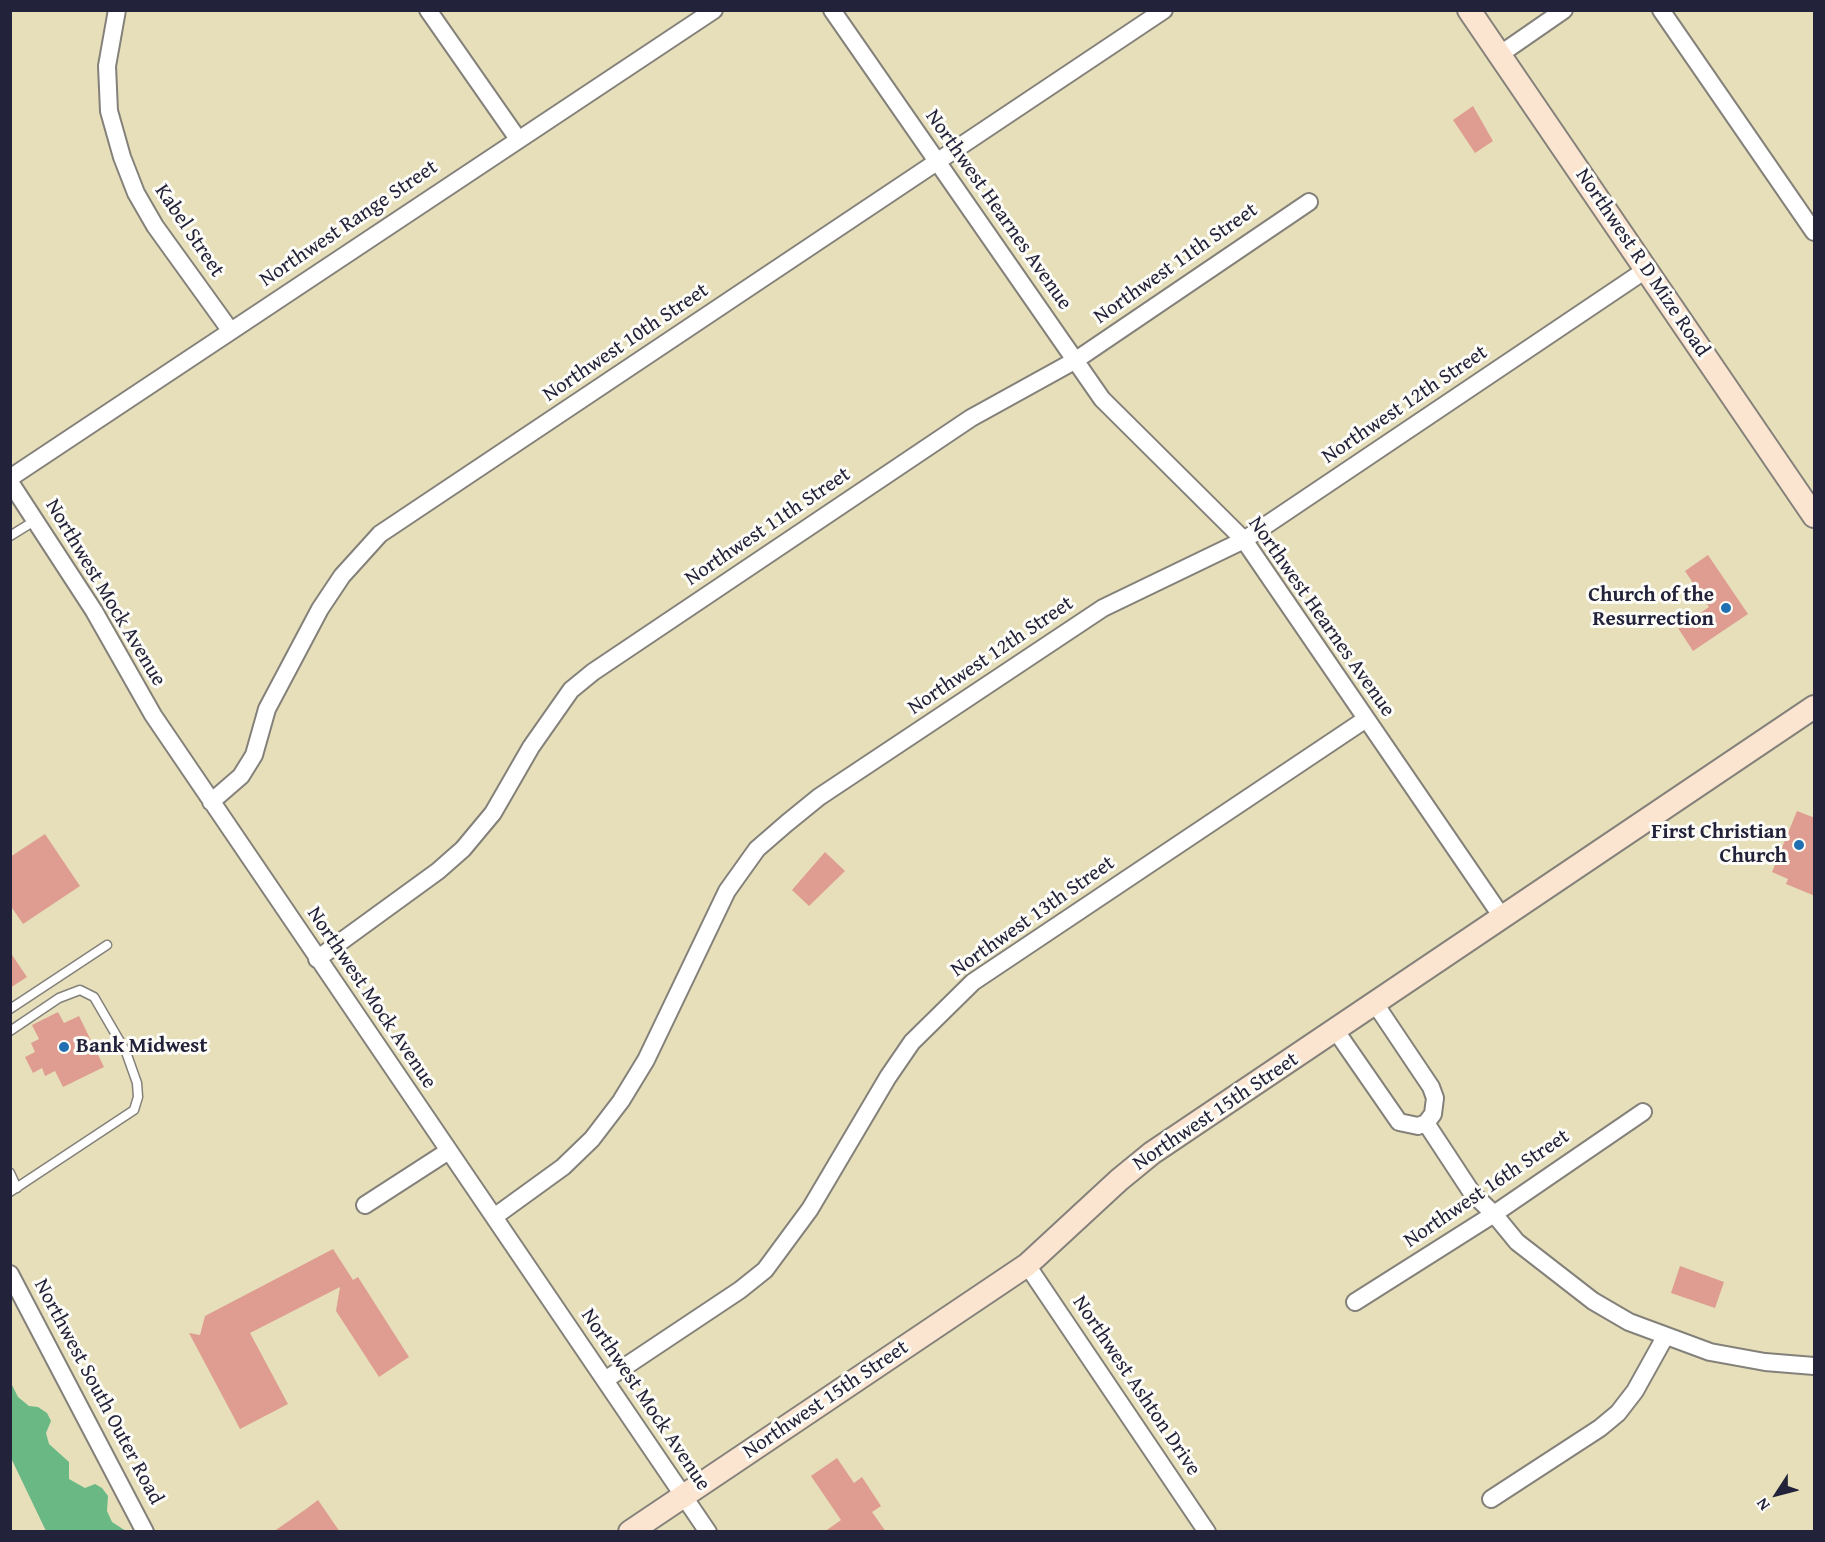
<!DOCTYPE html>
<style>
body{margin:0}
#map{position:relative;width:1825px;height:1542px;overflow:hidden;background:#e6dfba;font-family:"Gentium Book Plus",serif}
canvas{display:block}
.frame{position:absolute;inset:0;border:12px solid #22223b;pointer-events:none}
.north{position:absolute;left:1747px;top:1464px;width:60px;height:60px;-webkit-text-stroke:4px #fdfcf7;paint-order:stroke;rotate:234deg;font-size:16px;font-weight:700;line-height:24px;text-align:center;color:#22223b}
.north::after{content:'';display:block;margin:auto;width:21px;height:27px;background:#22223b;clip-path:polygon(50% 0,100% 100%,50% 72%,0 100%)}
</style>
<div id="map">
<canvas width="1825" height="1542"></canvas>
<div class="frame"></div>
<div class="north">N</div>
</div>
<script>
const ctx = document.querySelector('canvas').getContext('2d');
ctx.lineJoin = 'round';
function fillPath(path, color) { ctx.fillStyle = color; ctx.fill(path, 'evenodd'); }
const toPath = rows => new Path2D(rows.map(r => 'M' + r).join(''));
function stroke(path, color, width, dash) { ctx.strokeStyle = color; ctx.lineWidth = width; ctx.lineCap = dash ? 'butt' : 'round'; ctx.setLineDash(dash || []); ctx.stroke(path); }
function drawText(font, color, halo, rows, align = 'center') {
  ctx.font = font + ' "Gentium Book Plus",serif'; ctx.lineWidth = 6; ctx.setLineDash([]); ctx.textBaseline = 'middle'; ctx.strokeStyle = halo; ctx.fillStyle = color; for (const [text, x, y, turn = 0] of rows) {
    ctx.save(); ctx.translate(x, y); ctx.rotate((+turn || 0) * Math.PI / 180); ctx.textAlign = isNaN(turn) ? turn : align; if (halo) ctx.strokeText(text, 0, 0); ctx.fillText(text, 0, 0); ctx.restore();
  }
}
fillPath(toPath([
 [11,1383,18,1397,29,1406,38,1407,47,1413,51,1421,46,1433,49,1444,69,1462,69,1479,85,1488,95,1484,102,1488,108,1496,107,1511,112,1522,126,1531,46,1531,11,1458]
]), '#6ab884');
fillPath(toPath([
 [1473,106,1493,141,1475,153,1453,120],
 [1708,555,1748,614,1693,651,1678,628,1709,607,1685,571],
 [1797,811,1815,818,1815,896,1786,884,1788,879,1772,872],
 [45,834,80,886,23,924,10,905,10,857],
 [825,852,845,871,809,906,792,890],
 [10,952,27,977,10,988],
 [58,1012,64,1023,79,1016,104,1067,63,1087,55,1071,45,1076,42,1068,33,1073,25,1057,35,1052,31,1043,39,1039,32,1025],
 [333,1249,353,1280,358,1277,409,1357,379,1377,336,1311,340,1287,250,1333,288,1404,240,1429,189,1333,200,1335,205,1316],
 [1680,1266,1724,1282,1715,1308,1671,1293],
 [837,1458,854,1483,862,1477,881,1506,872,1512,886,1532,824,1532,841,1520,811,1476],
 [318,1500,340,1532,273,1532,306,1509]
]), '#df9d91');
const lane = toPath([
 [10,536,36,520],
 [10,1009,107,945],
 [10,1031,59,998,80,990,94,997,126,1052,137,1083,138,1097,134,1110,10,1192],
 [10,1173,17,1188]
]);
const street = toPath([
 [117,10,107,66,109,111,122,157,136,193,155,226,230,330],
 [428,10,518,139],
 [832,10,1102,399,1244,540,1502,917],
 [1661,10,1814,232],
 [1499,55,1564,10],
 [10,478,714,10],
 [10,482,94,611,153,715,708,1532],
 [211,802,241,776,254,755,267,709,320,609,342,576,380,534,1164,10],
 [317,959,438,871,463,849,493,813,531,747,571,690,593,672,971,418,1076,360,1309,202],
 [1336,1031,1399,1122,1418,1126,1426,1123,1433,1114,1435,1098,1431,1087,1376,1005],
 [1426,1123,1472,1193,1494,1214,1517,1242,1593,1301,1629,1322,1710,1352,1765,1362,1814,1366],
 [365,1205,447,1152],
 [494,1217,563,1167,592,1139,621,1101,646,1060,727,891,757,849,787,823,819,797,1103,608,1244,540,1647,269],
 [1027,1265,1207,1532],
 [10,1274,145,1532],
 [1355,1302,1494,1214,1643,1112],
 [605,1380,740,1290,765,1270,810,1209,888,1077,912,1042,973,982,1366,719],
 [1491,1499,1600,1428,1618,1413,1635,1391,1665,1337]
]);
const secondary = toPath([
 [1469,10,1814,516],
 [630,1532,1027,1265,1119,1180,1152,1153,1814,707]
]);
stroke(lane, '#84807a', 11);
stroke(street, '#84807a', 20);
stroke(secondary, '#84807a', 26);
stroke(lane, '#fff', 8);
stroke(street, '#fff', 16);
stroke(secondary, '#fce5d0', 22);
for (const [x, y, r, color] of [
 [1726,608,6,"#1f6fb2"],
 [1799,845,6,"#1f6fb2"],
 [64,1047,6,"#1f6fb2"]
]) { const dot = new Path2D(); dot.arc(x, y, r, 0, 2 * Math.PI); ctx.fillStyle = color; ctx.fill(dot); stroke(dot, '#fdfcf7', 2); }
drawText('21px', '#22223b', '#fdfcf7', [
 ["Northwest Hearnes Avenue",998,210,55],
 ["Northwest Range Street",349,224,-34],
 ["Kabel Street",189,231,56],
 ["Northwest R D Mize Road",1642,263,56],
 ["Northwest 11th Street",1176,264,-35],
 ["Northwest 10th Street",626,343,-34],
 ["Northwest 12th Street",1405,405,-34],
 ["Northwest 11th Street",768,527,-34],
 ["Northwest Mock Avenue",105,593,59],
 ["Northwest Hearnes Avenue",1321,617,55],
 ["Northwest 12th Street",991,656,-34],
 ["Northwest 13th Street",1033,917,-35],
 ["Northwest Mock Avenue",371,998,56],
 ["Northwest 15th Street",1216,1112,-34],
 ["Northwest 16th Street",1487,1189,-34],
 ["Northwest Ashton Drive",1136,1386,56],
 ["Northwest South Outer Road",98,1392,62],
 ["Northwest Mock Avenue",645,1400,56],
 ["Northwest 15th Street",826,1400,-34]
]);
drawText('bold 21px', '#22223b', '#fdfcf7', [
 ["Church of the",1714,596],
 ["Resurrection",1714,620],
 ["First Christian",1787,833],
 ["Church",1787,857],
 ["Bank Midwest",76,1047,"left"]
], 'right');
</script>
